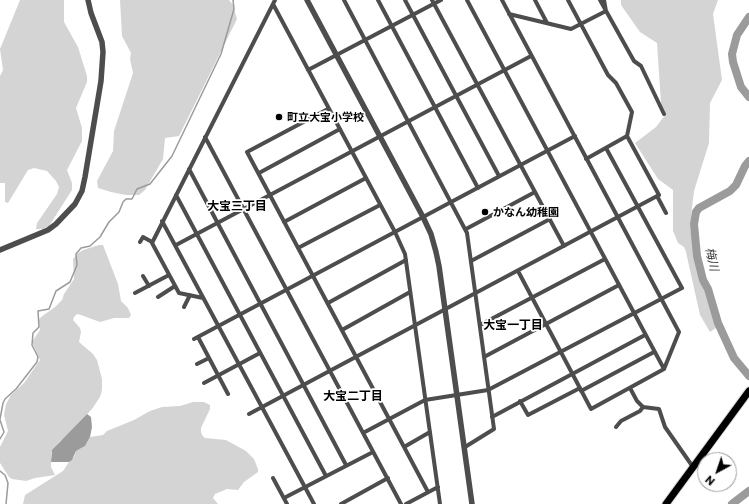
<!DOCTYPE html>
<meta charset="utf-8">
<style>
body{margin:0}
#map{position:relative;width:749px;height:504px;overflow:hidden;background:#fff;font-family:Commissioner,sans-serif}
canvas{display:block}
.north{position:absolute;left:697px;top:452px;width:40px;height:40px;box-sizing:border-box;background:#fff;border:1px solid #999;border-radius:50%;rotate:220deg;font-size:11px;font-weight:700;line-height:16px;text-align:center;color:#000}
.north::after{content:'';display:block;margin:auto;width:14px;height:18px;background:#000;clip-path:polygon(50% 0,100% 100%,50% 72%,0 100%)}
</style>
<div id="map">
<canvas width="749" height="504"></canvas>
<div class="north">N</div>
</div>
<script>
const ctx = document.querySelector('canvas').getContext('2d');
ctx.lineJoin = 'round';
function fillPath(path, color) { ctx.fillStyle = color; ctx.fill(path, 'evenodd'); }
const toPath = rows => new Path2D(rows.map(r => 'M' + r).join(''));
function stroke(path, color, width, dash) { ctx.strokeStyle = color; ctx.lineWidth = width; ctx.lineCap = dash ? 'butt' : 'round'; ctx.setLineDash(dash || []); ctx.stroke(path); }
function drawText(font, color, halo, rows, align = 'center') {
  ctx.font = font + ' Commissioner,"Noto Sans JP",sans-serif'; ctx.lineWidth = 3.5; ctx.setLineDash([]); ctx.textBaseline = 'middle'; ctx.strokeStyle = halo; ctx.fillStyle = color; for (const [text, x, y, turn = 0] of rows) {
    ctx.save(); ctx.translate(x, y); ctx.rotate((+turn || 0) * Math.PI / 180); ctx.textAlign = isNaN(turn) ? turn : align; if (halo) ctx.strokeText(text, 0, 0); ctx.fillText(text, 0, 0); ctx.restore();
  }
}
fillPath(toPath([
 [20,0,64,0,64,22,78,47,87,76,87,82,76,108,82,128,82,141,67,170,72,183,72,190,49,226,43,229,36,229,37,223,57,194,59,187,56,181,47,171,34,168,28,170,8,203,5,202,5,183,0,183,0,76,3,70,0,49],
 [120,0,229,0,233,5,237,19,179,136,165,138,163,159,145,190,139,195,126,195,111,192,98,188,97,181,113,151,114,131,133,73,130,59,131,53,122,36],
 [621,0,718,0,713,14,722,80,710,103,709,143,694,191,690,225,696,263,716,328,710,332,700,315,686,252,684,247,678,243,673,231,673,190,658,179,635,143,656,127,666,114,661,103,657,43,640,32,621,5],
 [99,245,103,245,118,284,121,301,128,308,131,315,129,318,114,318,100,322,81,315,77,314,74,317,73,320,80,328,81,332,79,342,93,354,97,360,102,379,102,390,100,397,92,409,64,438,59,442,51,453,51,467,55,475,35,478,26,481,12,479,9,477,0,463,0,447,8,431,4,415,6,404,11,395,24,383,40,360,32,342,40,330,39,320,41,317,55,307,62,300,64,294,74,279,73,259,77,254,83,250],
 [193,402,204,402,210,405,210,409,201,428,201,432,202,435,205,438,226,440,246,451,254,459,258,469,258,472,244,482,238,490,227,489,215,494,213,498,218,504,23,504,25,495,63,471,69,462,74,457,76,451,85,446,90,437,103,435,107,431,134,420,150,411,162,407,180,406]
]), '#d4d4d4');
fillPath(toPath([
 [87,414,91,417,92,427,90,437,85,446,76,451,72,460,69,462,51,462,52,450]
]), '#9b9b9b');
stroke(toPath([
 [0,419,3,403,5,399,16,389,37,362,38,357,32,345,33,333,39,327,38,311,49,309,56,291,70,282,77,265,76,254,81,248,90,246,100,237,109,222,119,212,123,202,126,199,132,199,137,189,150,184,172,156,221,54,234,9,233,0],
 [0,420,4,432,0,439],
 [0,471,5,475,8,483,6,504]
]), '#9b9b9b', 1.5);
stroke(toPath([
 [749,17,737,35,732,54,733,62,741,87,749,97],
 [749,161,745,166,736,185,730,191,699,208,696,212,694,224,697,256,703,280,708,289,718,323,734,358,749,376],
 [732,504,749,491]
]), '#9b9b9b', 8);
const primary = toPath([
 [666,504,749,391]
]);
stroke(primary, '#dbdbdb', 9);
stroke(toPath([
 [344,0,467,233,494,429,465,447],
 [378,0,478,188],
 [405,0,499,176],
 [432,0,564,246],
 [467,0,664,369],
 [502,0,679,332,664,369,591,409,518,271],
 [535,0,547,23],
 [600,0,634,61,641,66,664,114],
 [273,4,395,232,405,254,440,504],
 [509,14,571,29,606,11,604,0],
 [308,70,441,0],
 [328,109,247,152,428,492],
 [205,137,401,504],
 [586,159,627,136],
 [189,169,346,465],
 [259,173,340,129],
 [176,195,326,476],
 [657,196,666,213],
 [162,221,314,504],
 [284,222,366,178],
 [466,229,535,192],
 [140,242,143,237,152,242],
 [176,245,531,56],
 [298,248,380,205],
 [471,261,550,219],
 [143,276,149,286],
 [135,293,169,275],
 [158,297,175,286],
 [203,298,179,293,152,243,275,0],
 [328,303,406,260],
 [184,307,190,295],
 [480,325,605,259],
 [342,330,410,292],
 [198,337,228,394],
 [194,339,575,136],
 [484,357,619,285],
 [197,364,209,358],
 [204,383,260,353],
 [630,388,637,401,643,407,659,409,665,427,693,467],
 [581,391,654,352],
 [520,401,528,415,580,388],
 [249,414,659,195,627,136,632,112,616,83,608,75,568,0],
 [492,417,645,335],
 [616,427,621,421,640,411,643,407],
 [363,433,425,400,488,390,682,288,606,148],
 [404,447,430,432],
 [273,478,287,504],
 [284,498,373,452],
 [341,504,388,478],
 [406,504,438,487]
]), '#4d4d4d', 4);
stroke(toPath([
 [307,0,423,217,431,234,436,252,439,266,472,504],
 [0,250,48,230,56,224,75,204,82,191,85,177,101,81,103,52,102,42,91,13,88,0]
]), '#4d4d4d', 5.5);
stroke(primary, '#000', 7);
for (const [x, y, r, color] of [
 [279,117,4,"#000"],
 [485,212,4,"#000"]
]) { const dot = new Path2D(); dot.arc(x, y, r, 0, 2 * Math.PI); ctx.fillStyle = color; ctx.fill(dot); stroke(dot, '#fff', 1.5); }
drawText('bold 11px', '#000', '#fff', [
 ["町立大宝小学校",287,117],
 ["かなん幼稚園",493,212]
], 'left');
drawText('bold 12px', '#000', '#fff', [
 ["大宝三丁目",237,206],
 ["大宝一丁目",513,325],
 ["大宝二丁目",353,396]
]);
drawText('italic 12px', '#3c3c3c', '#fff', [
 ["梅川",712,259,77]
]);
</script>
